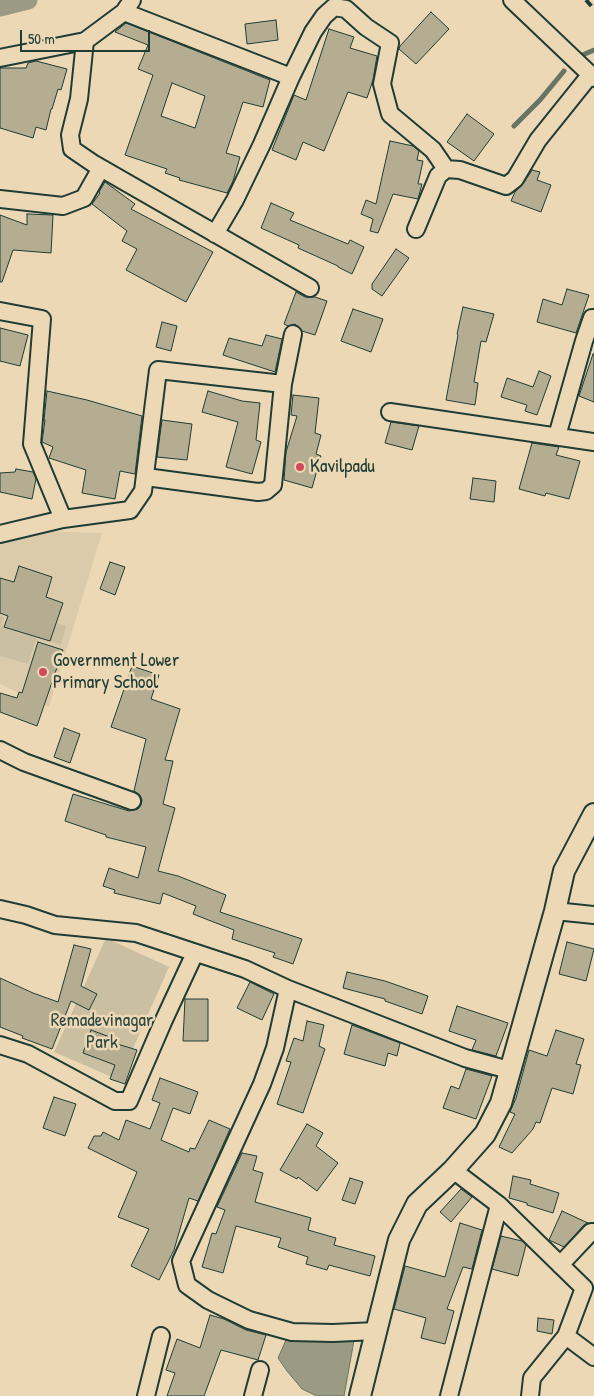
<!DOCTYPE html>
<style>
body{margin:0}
#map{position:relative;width:594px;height:1396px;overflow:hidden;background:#edd8b6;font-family:"Patrick Hand",sans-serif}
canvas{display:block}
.scale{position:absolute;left:20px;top:30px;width:130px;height:22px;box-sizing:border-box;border:2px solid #1f3d34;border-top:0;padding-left:6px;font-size:15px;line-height:18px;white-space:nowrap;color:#1f3d34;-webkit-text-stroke:4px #edd8b6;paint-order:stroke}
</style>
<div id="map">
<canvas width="594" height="1396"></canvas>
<div class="scale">50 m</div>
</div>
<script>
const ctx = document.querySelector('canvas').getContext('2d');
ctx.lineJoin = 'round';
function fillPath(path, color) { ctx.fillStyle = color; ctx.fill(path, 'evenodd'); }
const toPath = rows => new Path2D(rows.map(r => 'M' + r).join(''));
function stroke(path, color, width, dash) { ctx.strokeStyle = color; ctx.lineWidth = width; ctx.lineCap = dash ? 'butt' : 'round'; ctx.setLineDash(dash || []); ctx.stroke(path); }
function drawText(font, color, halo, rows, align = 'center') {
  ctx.font = font + ' "Patrick Hand",sans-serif'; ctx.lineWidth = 5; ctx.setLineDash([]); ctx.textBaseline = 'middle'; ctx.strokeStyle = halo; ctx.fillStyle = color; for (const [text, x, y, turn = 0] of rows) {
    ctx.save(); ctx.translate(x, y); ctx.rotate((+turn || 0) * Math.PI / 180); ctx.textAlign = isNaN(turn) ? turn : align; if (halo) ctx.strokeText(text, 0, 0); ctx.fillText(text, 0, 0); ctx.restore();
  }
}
fillPath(toPath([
 [22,530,102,533,49,707,0,684,0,536]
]), '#dccbab');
fillPath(toPath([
 [0,616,4,617,1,626,30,635,36,617,66,626,61,645,37,638,28,664,0,656],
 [106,938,169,967,119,1080,54,1052]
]), '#cbbfa1');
const water = toPath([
 [290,1331,355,1335,344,1396,317,1396,302,1389,287,1371,278,1358,290,1331]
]);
fillPath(water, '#9b9b83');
stroke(water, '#697563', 1);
stroke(toPath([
 [580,56,594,50],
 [514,126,540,100,564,71]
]), '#697563', 5);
stroke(toPath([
 [0,7,28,0]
]), '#9b9b83', 19);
const building = toPath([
 [431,12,449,29,416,64,399,49,400,46,431,12],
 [276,20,278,40,247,44,245,24,276,20],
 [126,23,270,80,263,107,243,102,226,153,240,157,233,181,227,193,179,180,180,178,165,173,167,169,125,155,153,75,138,69,148,45,115,32,126,23],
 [172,83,205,96,195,128,161,116,172,83],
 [329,29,354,37,350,48,377,56,373,80,367,98,348,92,324,151,303,142,296,160,272,150,294,95,306,100,329,29],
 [36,61,67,69,61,90,58,89,52,109,51,109,46,130,36,127,33,138,0,128,0,68,26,68,28,63,36,61],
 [467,114,494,134,474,161,447,142,467,114],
 [390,141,413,146,419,151,417,160,423,161,418,184,422,184,418,199,393,194,378,233,370,231,373,219,361,214,366,200,376,204,390,141],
 [532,170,540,172,537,180,551,185,541,212,511,201,515,192,523,184,532,170],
 [105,182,135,204,131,209,213,252,186,302,126,270,137,249,122,241,127,231,92,204,100,193,99,192,105,182],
 [271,203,294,213,290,220,348,244,350,240,364,247,352,274,338,267,338,266,298,248,299,245,261,228,271,203],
 [27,214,53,215,51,253,13,250,2,282,0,282,0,215,27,225,27,214],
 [396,249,409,258,382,296,372,289,372,284,396,249],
 [567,289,589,295,576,333,537,322,543,299,562,305,567,289],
 [296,292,305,297,315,297,327,301,315,335,302,331,295,324,288,326,284,324,296,292],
 [463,307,494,314,486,342,481,341,474,382,478,383,475,405,446,400,458,335,457,334,463,307],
 [353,309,383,319,371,352,341,341,353,309],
 [162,322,177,326,171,351,156,347,162,322],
 [0,328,28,335,20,366,0,361,0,328],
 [266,335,282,339,275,372,223,355,229,338,262,346,266,335],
 [593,354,594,354,594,402,579,396,593,354],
 [539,371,551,376,537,415,525,411,527,405,501,397,507,378,533,387,539,371],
 [47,391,87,400,142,416,135,474,120,471,115,499,82,493,86,470,49,458,53,447,42,442,45,420,44,420,47,391],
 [208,391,242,401,260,403,256,440,261,442,252,474,226,467,238,422,202,412,208,391],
 [293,395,319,398,315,433,321,435,316,454,321,456,312,488,284,480,286,452,297,416,291,415,293,395],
 [162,420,192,424,187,460,157,457,162,420],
 [391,422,419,426,412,450,385,443,391,422],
 [532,443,559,447,556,455,580,461,569,499,546,493,545,496,519,489,532,443],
 [16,469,33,472,36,479,32,499,0,492,0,473,15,472,16,469],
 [473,478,496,481,494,502,470,499,473,478],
 [110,562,125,567,115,595,100,589,110,562],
 [19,566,52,577,46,597,63,603,50,641,4,627,8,616,0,613,0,578,14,582,19,566],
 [38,642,63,650,37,726,0,712,0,693,17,698,19,692,22,693,38,642],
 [132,666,159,675,151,699,180,709,165,760,173,761,163,804,175,808,158,871,178,876,226,895,220,912,302,939,293,964,273,957,275,953,232,939,234,930,193,914,196,906,163,893,160,904,114,893,115,890,103,886,109,868,138,878,146,847,106,837,106,835,65,821,73,794,129,811,138,809,141,805,142,800,140,795,134,791,146,739,111,727,132,666],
 [64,728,80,734,70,763,54,757,64,728],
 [567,942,594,949,586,981,559,974,567,942],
 [74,945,91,949,81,986,97,994,89,1010,71,1001,52,1049,22,1038,23,1036,0,1027,0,978,33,993,58,1002,74,945],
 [347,972,385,981,428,996,422,1014,385,1001,385,999,343,988,347,972],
 [250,982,274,994,262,1020,237,1008,250,982],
 [185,999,208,999,208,1041,183,1041,185,999],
 [457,1006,508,1023,496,1056,472,1050,476,1040,449,1031,457,1006],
 [307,1021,324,1025,319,1046,325,1049,303,1113,277,1104,291,1062,286,1061,294,1038,303,1041,307,1021],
 [352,1025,400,1043,397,1056,388,1053,385,1066,344,1054,352,1025],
 [91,1030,115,1039,114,1043,137,1050,125,1084,110,1079,115,1065,83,1053,91,1030],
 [556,1030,584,1039,576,1064,581,1065,573,1094,552,1088,540,1123,536,1122,533,1129,512,1153,499,1147,515,1114,510,1112,516,1098,529,1050,547,1056,556,1030],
 [466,1069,492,1076,476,1119,443,1108,451,1086,459,1089,466,1069],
 [160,1078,198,1092,190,1114,173,1108,161,1140,189,1152,190,1148,195,1149,209,1120,230,1129,198,1201,189,1198,174,1250,159,1280,131,1266,149,1229,118,1217,137,1172,88,1148,94,1136,101,1136,103,1132,119,1140,126,1120,150,1129,160,1103,152,1100,160,1078],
 [54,1097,76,1104,65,1136,43,1128,54,1097],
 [307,1124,323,1133,316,1146,338,1163,317,1191,298,1177,297,1179,280,1170,307,1124],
 [242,1153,257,1156,253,1170,263,1173,255,1202,311,1218,308,1230,336,1238,334,1245,375,1256,370,1276,329,1265,327,1270,306,1264,308,1257,278,1247,281,1238,236,1226,223,1273,202,1267,212,1233,216,1234,225,1210,217,1207,242,1153],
 [513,1176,531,1180,530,1184,559,1193,553,1213,527,1205,527,1203,509,1198,513,1176],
 [350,1178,363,1182,355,1204,342,1200,350,1178],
 [461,1189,472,1197,451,1222,440,1212,461,1189],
 [562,1211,588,1223,584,1225,564,1247,549,1240,562,1211],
 [460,1223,482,1230,472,1269,463,1267,447,1309,454,1311,445,1344,421,1338,426,1318,394,1309,405,1266,445,1277,460,1223],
 [501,1236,522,1241,526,1245,518,1276,492,1269,501,1236],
 [210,1315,224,1319,246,1330,266,1335,258,1360,221,1350,204,1396,167,1396,175,1373,166,1370,177,1339,200,1348,210,1315],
 [538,1318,554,1320,552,1334,537,1331,538,1318]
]);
fillPath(building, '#b4ad92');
stroke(building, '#1f3d34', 1);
const minor = toPath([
 [512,0,594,78],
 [124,12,291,77],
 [85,41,79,99,70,135,72,149,94,164,310,288],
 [0,58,85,41,124,12,132,0],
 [0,199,63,206,84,198,101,168],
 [416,229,438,176,446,169,460,170,506,186,515,179,538,140,591,74],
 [215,234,235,200,262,144,291,77,313,32,324,16,334,7,346,9,366,27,390,43,382,84,390,114,433,150,446,169],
 [0,311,42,319,32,444,63,519],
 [390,412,594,442],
 [557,436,584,341,592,318,594,318],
 [146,477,258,492,266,491,273,485,283,384],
 [0,534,63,519,130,510,143,491,158,370,283,384,293,334],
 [0,750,24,762,132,801],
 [0,909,26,915,55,925,136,933,245,969,288,989,465,1058,509,1070],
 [555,911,594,915],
 [288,989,275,1048,262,1084,181,1261,187,1285,208,1300,249,1320,292,1332,333,1333,376,1331],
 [0,1045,28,1054,115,1101,129,1101,163,1022,195,953],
 [453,1170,499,1205,584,1288,566,1336,594,1357],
 [560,1265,591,1232,594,1232],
 [146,1396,161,1336],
 [253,1396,260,1370],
 [449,1396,499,1205],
 [530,1396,532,1378,566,1336]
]);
const tertiary = toPath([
 [360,1396,399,1240,417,1204,453,1170,485,1134,501,1103,555,911,564,871,594,814]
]);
stroke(minor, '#1f3d34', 20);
stroke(tertiary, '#1f3d34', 24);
stroke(minor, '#edd8b6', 16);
stroke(tertiary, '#edd8b6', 20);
stroke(toPath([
 [586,0,594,9]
]), '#1f3d34', 4, [8, 4]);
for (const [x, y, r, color] of [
 [300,467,5,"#d1495b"],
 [43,672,5,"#d1495b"]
]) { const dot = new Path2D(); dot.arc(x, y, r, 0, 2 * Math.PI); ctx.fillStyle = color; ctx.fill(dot); stroke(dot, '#edd8b6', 2); }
drawText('19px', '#1f3d34', '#edd8b6', [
 ["Kavilpadu",310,467],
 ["Government Lower",53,661],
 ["Primary School",53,683]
], 'left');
drawText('19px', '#304a3f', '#edd8b6', [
 ["Remadevinagar",102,1021],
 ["Park",102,1043]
]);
</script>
